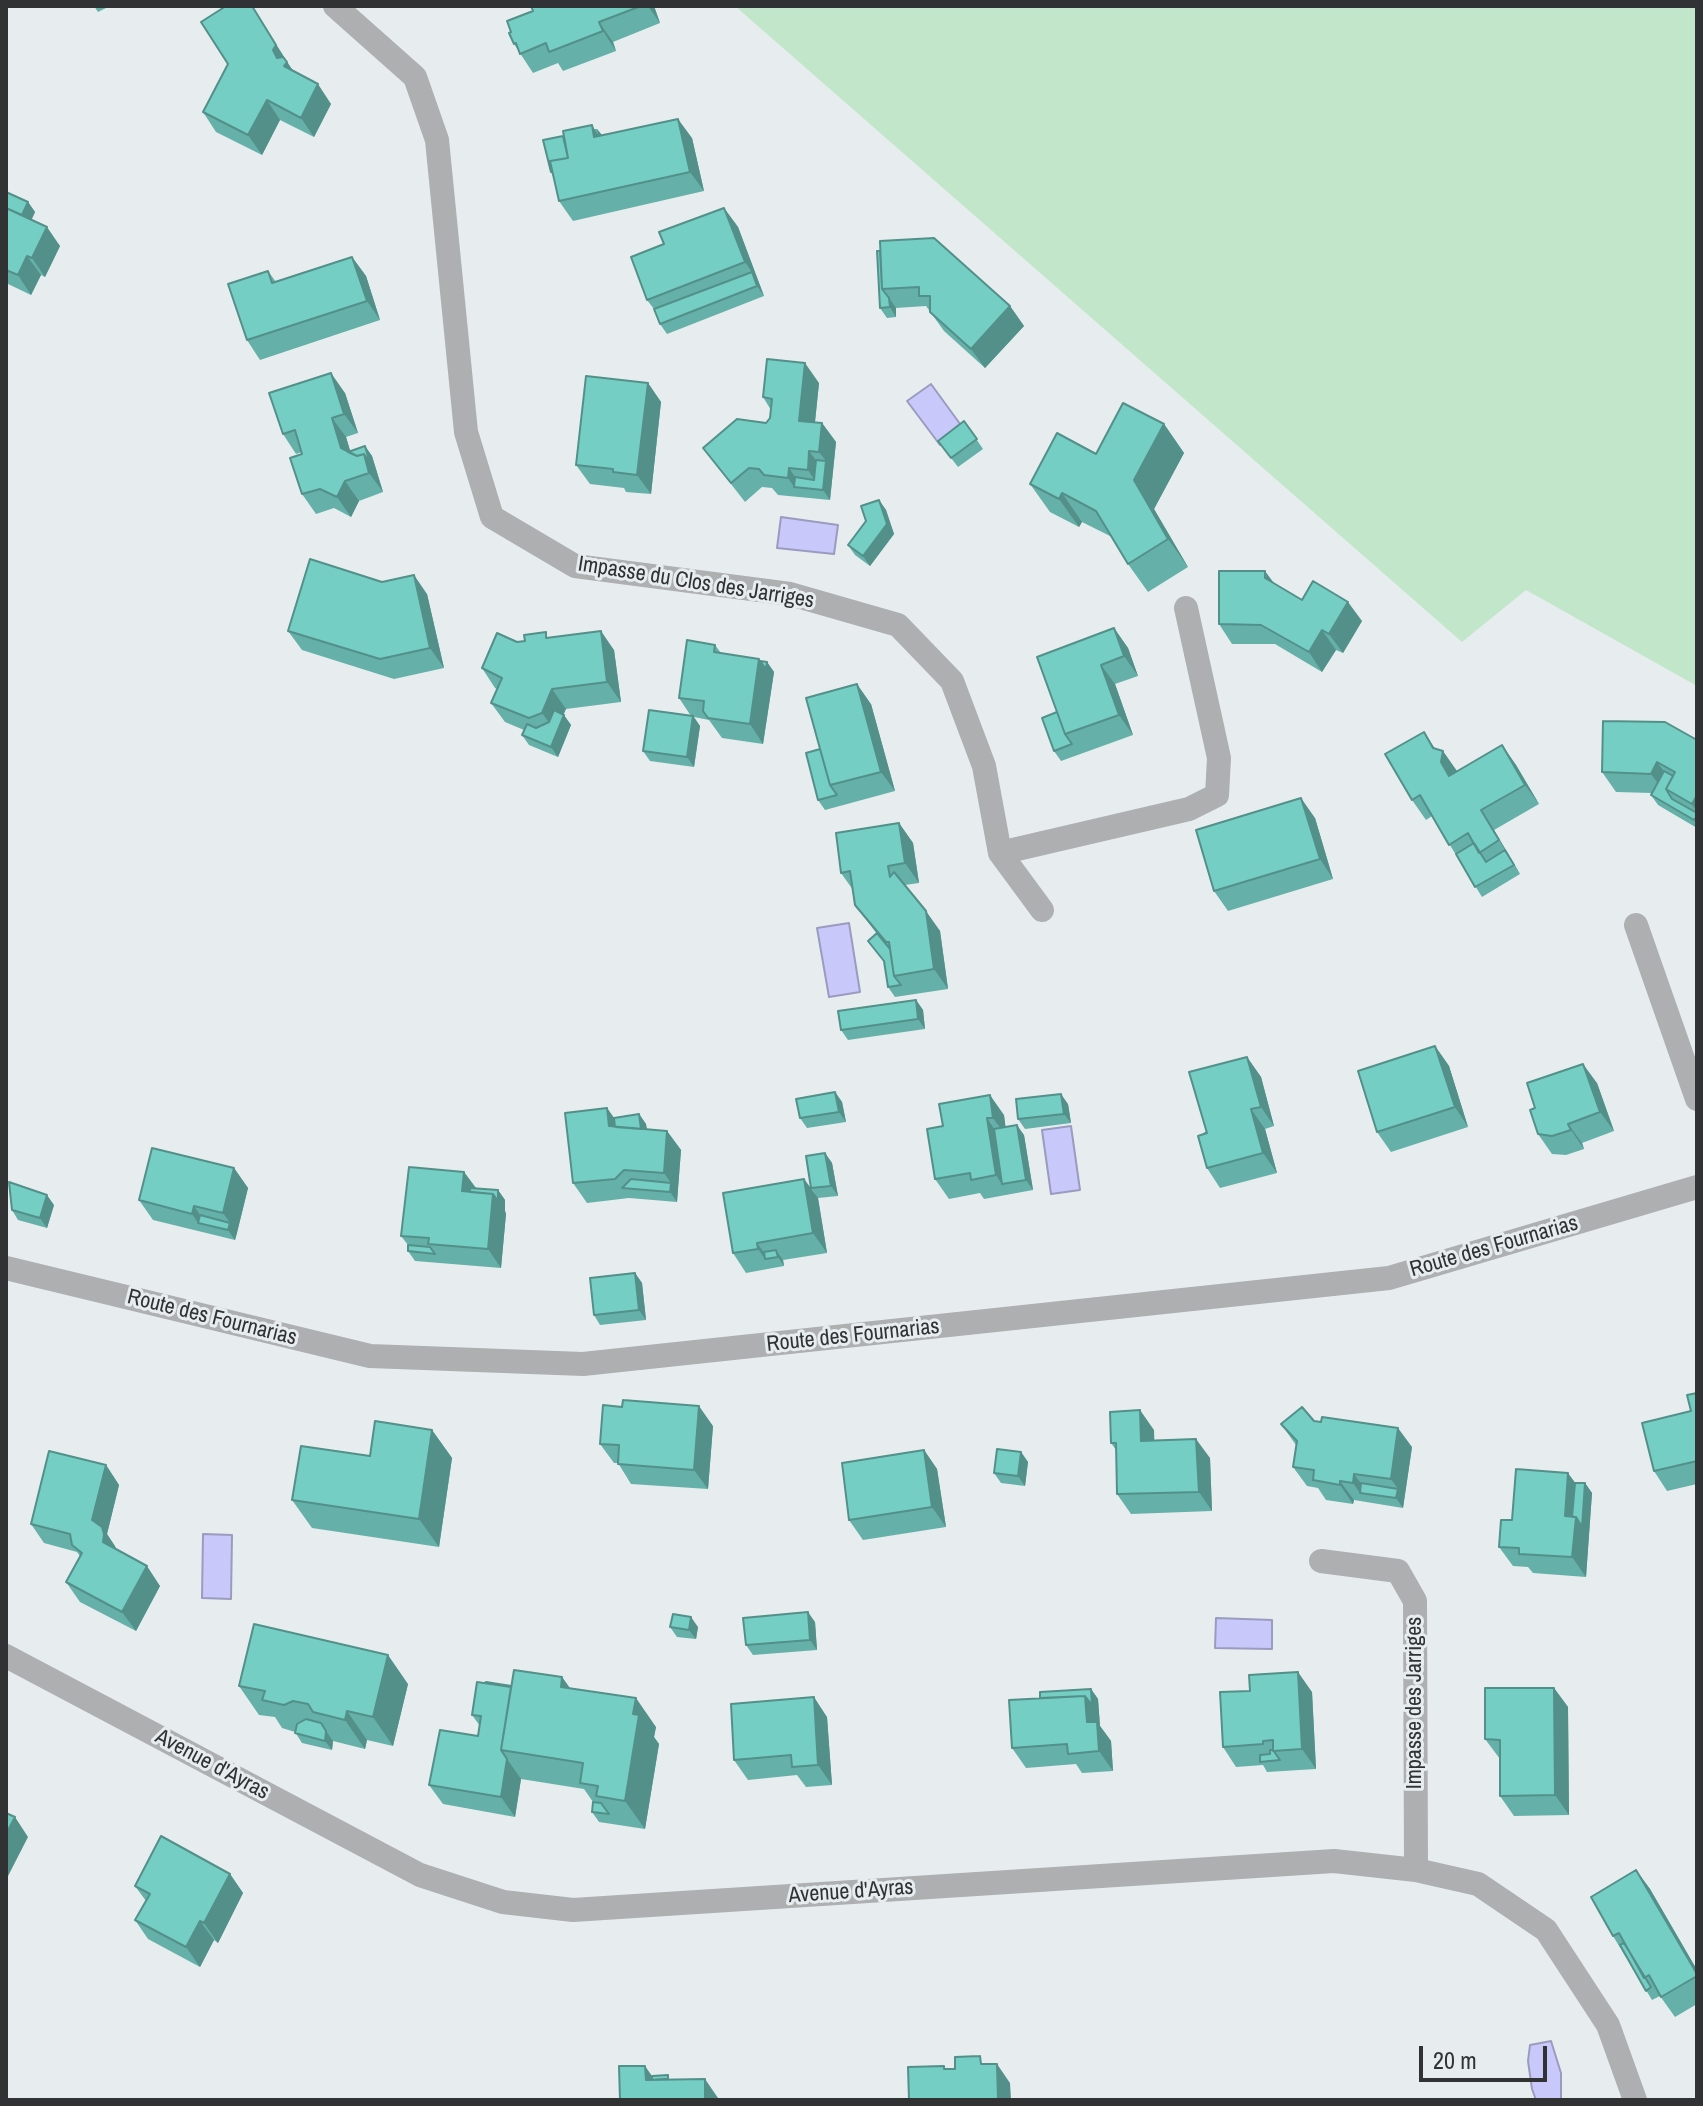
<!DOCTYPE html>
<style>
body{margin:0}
#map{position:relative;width:1703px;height:2106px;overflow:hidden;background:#e7edef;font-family:"Archivo Narrow",sans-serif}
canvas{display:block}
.frame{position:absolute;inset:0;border:8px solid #303233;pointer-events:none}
.scale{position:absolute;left:1419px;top:2046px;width:128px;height:36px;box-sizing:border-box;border:4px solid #303233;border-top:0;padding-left:10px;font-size:24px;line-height:28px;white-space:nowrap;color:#303233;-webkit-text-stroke:6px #e7edef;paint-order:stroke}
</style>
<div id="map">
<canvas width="1703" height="2106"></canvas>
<div class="frame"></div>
<div class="scale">20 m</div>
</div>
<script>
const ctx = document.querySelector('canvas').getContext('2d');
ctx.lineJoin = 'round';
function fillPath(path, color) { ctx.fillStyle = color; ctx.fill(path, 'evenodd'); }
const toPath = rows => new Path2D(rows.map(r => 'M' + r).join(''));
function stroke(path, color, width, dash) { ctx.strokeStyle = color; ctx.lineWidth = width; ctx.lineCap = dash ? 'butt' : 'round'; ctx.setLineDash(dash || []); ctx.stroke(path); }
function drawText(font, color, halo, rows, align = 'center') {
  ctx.font = font + ' "Archivo Narrow",sans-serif'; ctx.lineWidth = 6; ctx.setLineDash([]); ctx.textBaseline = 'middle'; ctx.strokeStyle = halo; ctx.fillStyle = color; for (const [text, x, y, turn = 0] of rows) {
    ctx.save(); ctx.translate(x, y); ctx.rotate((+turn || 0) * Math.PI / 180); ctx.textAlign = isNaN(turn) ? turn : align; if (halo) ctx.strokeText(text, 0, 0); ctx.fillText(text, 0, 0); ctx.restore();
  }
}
fillPath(toPath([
 [735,6,1697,6,1697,686,1526,590,1462,642]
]), '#c1e6ca');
const water = toPath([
 [931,384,963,428,940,445,907,401,931,384],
 [781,517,838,525,834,554,777,548,781,517],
 [849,923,860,992,829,997,817,928,849,923],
 [1071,1126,1080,1190,1051,1194,1042,1130,1071,1126],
 [203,1534,232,1535,231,1599,202,1598,203,1534],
 [1216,1618,1272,1620,1272,1649,1215,1648,1216,1618],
 [1551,2041,1561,2073,1561,2100,1536,2100,1532,2089,1528,2061,1530,2045,1551,2041]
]);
fillPath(water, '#c9c8fb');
stroke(water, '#9b9bbf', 2);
stroke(toPath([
 [335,6,415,77,437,140,466,432,492,517,575,566,790,594,898,625,952,681,984,766,1000,853,1042,910],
 [1000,853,1189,809,1217,795,1219,758,1186,608],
 [1636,925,1697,1099],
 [6,1268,370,1356,583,1364,1389,1278,1697,1187],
 [1321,1561,1398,1571,1415,1601,1416,1870],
 [6,1656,420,1875,503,1902,573,1910,1334,1861,1416,1870,1478,1884,1546,1930,1608,2025,1635,2100]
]), '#adafb0', 24);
fillPath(toPath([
 [94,6,110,6,98,12],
 [226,6,252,6,293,71,331,104,314,137,280,120,262,155,216,132,203,112,228,64],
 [531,6,654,6,660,23,613,42,616,51,563,71,558,63,533,73,514,44,511,32,533,11],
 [592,125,594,129,597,129,602,135,692,138,704,191,573,221,559,201,553,176,551,172,563,136],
 [6,192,28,202,35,212,31,220,60,246,45,277,41,275,31,295,6,283],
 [724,208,738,227,764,296,667,334,660,324,654,309,647,300,664,244],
 [877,251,1010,306,1024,326,985,368,944,331,926,306,896,308,896,317,887,318,880,308],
 [352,257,366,276,380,320,260,360,247,340,268,271,276,282],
 [648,383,661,402,651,494,626,492,624,488,590,484,576,465],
 [819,383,815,422,822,423,836,442,830,500,778,495,772,488,762,487,745,502,703,448,766,423,770,418,771,410,763,397],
 [345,393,358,433,346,437,350,451,365,446,372,456,383,492,359,501,351,517,334,508,316,514,302,494,302,452,296,454,283,434],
 [964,421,983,449,958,467,938,441],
 [1164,424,1184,453,1154,509,1188,567,1148,592,1128,564,1112,537,1082,522,1079,527,1050,512,1030,484],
 [879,500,886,510,894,534,870,566,855,555,848,545,866,521],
 [1274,584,1302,600,1362,621,1343,653,1336,650,1322,672,1275,644,1232,644,1219,624],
 [427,594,444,668,394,679,302,650,288,631],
 [1114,628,1128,648,1138,676,1115,684,1133,735,1061,761,1054,751,1057,712],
 [550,638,614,650,621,702,566,709,563,714,571,725,558,757,529,745,522,735,524,730,505,722,491,703,497,689,495,688,482,668,517,642],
 [715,645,721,653,767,662,774,672,763,744,722,738,709,720,694,717,700,726,694,767,650,761,643,751,691,716,679,698],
 [871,704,895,791,825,810,818,800,820,749],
 [1424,732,1435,749,1457,771,1457,772,1502,745,1516,765,1539,804,1494,830,1520,874,1482,897,1432,816,1426,820,1412,800],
 [1697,740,1697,828,1658,805,1651,795,1652,793,1616,792,1602,772],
 [1315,818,1333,879,1228,911,1214,891],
 [899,823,913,843,919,883,905,885,940,931,948,989,895,997,888,987,884,962,868,941,877,934,855,905,853,890,841,873],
 [916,1000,923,1010,925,1029,848,1040,841,1030],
 [1435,1046,1449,1066,1468,1127,1391,1152,1377,1132],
 [1247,1057,1261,1077,1274,1126,1265,1129,1277,1173,1220,1188,1207,1168,1201,1135,1206,1131],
 [1597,1083,1614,1131,1582,1143,1584,1149,1566,1155,1552,1154,1538,1134],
 [835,1092,842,1102,846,1122,807,1128,800,1118],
 [1068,1104,1071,1123,1025,1129,1018,1119],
 [607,1108,614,1118,639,1114,646,1124,647,1129,667,1131,681,1150,677,1202,629,1198,587,1203,573,1183],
 [1004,1115,1005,1127,1024,1135,1033,1190,984,1199,980,1193,949,1199,935,1179,927,1129],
 [825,1153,832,1163,838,1196,818,1198,811,1188],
 [234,1168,248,1188,235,1240,153,1220,139,1200],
 [464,1172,476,1188,498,1190,505,1200,505,1211,506,1214,501,1268,415,1261,408,1251,408,1245,401,1236],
 [804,1179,818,1198,827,1253,783,1260,784,1266,746,1273,733,1253],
 [54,1205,47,1228,18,1220,12,1210],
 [635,1273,642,1283,646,1320,600,1325,594,1315],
 [1697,1393,1697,1484,1667,1491,1654,1471,1691,1411],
 [1314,1421,1412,1447,1403,1508,1354,1500,1353,1504,1326,1500,1318,1488,1307,1486,1293,1467,1296,1445,1281,1424],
 [713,1426,708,1489,631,1484,618,1463,614,1463,600,1444],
 [432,1430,452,1458,439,1547,312,1528,292,1500,370,1456],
 [1154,1430,1154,1440,1210,1458,1212,1511,1131,1514,1117,1494,1116,1450,1111,1443],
 [924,1450,937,1469,946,1527,863,1540,849,1520],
 [1021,1452,1028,1462,1025,1486,1001,1483,994,1473],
 [106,1465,119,1485,107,1534,117,1550,160,1586,136,1631,80,1602,66,1582,80,1556,77,1552,44,1543,31,1524],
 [1575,1483,1585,1483,1592,1493,1586,1577,1533,1573,1528,1567,1513,1566,1499,1547,1512,1520],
 [815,1622,817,1650,753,1655,746,1645],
 [670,1627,698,1627,696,1639,677,1637],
 [562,1677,570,1688,656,1727,654,1737,659,1744,645,1829,599,1822,592,1812,593,1802,584,1789,521,1779,515,1817,443,1804,429,1785,478,1736,480,1726,472,1715,511,1686],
 [408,1684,393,1746,367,1740,365,1749,333,1741,332,1750,302,1743,295,1732,282,1728,275,1717,259,1715,239,1686],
 [1554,1688,1568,1707,1569,1815,1514,1816,1500,1796,1500,1759,1485,1739],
 [1091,1689,1098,1699,1100,1726,1111,1741,1113,1771,1082,1773,1076,1764,1026,1768,1012,1748,1040,1698],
 [1312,1692,1316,1769,1267,1772,1263,1765,1236,1767,1223,1747],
 [827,1717,832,1785,806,1787,797,1775,748,1780,734,1760],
 [1636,1870,1650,1889,1697,1970,1697,2004,1675,2017,1660,1996,1652,2000,1613,1936],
 [230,1874,243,1893,218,1943,214,1940,200,1967,148,1939,135,1920,146,1901,135,1886]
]), '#65b1a9');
fillPath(toPath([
 [252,6,289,65,300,81,277,58],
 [648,6,654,6,660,23],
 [599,22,613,42,616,51,603,31],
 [318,84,331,104,314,137,301,118],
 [267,100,280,120,262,155,248,135],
 [678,119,692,138,704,191,690,172],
 [592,125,598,135,597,129,604,138,594,137],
 [28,202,35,212,27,230,20,220],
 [724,208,738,227,764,296,757,286,752,272,745,262],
 [47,227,60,246,45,277,32,258],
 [27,256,41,275,31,295,18,275],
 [352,257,366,276,380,320,367,301],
 [889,298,896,308,896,317,890,307],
 [1010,306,1024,326,985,368,971,349],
 [805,363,819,383,813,441,799,421],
 [331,373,345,393,358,433,344,414],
 [648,383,661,402,651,494,637,475],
 [332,418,346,437,353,460,341,448],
 [822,423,836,442,830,500,823,490,826,461,819,452],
 [1164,424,1184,453,1154,509,1188,567,1168,539,1134,480],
 [365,446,372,456,383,492,369,473,364,454],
 [809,451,823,470,821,490,808,470],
 [789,468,802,487,794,487,801,497,788,478],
 [345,481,359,501,351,517,337,497],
 [1062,493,1082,522,1079,527,1059,499],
 [879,500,886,510,894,534,870,566,863,556],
 [1265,571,1279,590,1265,578],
 [414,575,427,594,444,668,430,648],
 [1348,602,1362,621,1343,653,1329,634],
 [1114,628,1128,648,1138,676,1124,656],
 [1322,630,1336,650,1322,672,1309,652],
 [601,631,614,650,621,702,607,682],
 [759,659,766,669,767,662,774,672,763,744,750,724],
 [1101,665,1115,684,1133,735,1119,715],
 [857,684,871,704,895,791,881,772],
 [552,689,566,709,556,732,542,713],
 [564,715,571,725,558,757,551,747],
 [693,716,700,726,694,767,687,757],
 [1424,732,1437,752,1443,751,1457,771,1454,781,1449,776],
 [1502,745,1516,765,1539,804,1525,785],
 [1657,762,1671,781,1665,793,1651,774],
 [1697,795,1697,812,1692,804],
 [1301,798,1315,818,1333,879,1320,859],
 [1481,810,1494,830,1520,874,1514,865],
 [899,823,913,843,919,883,905,863],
 [926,911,940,931,948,989,934,969],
 [916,1000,923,1010,925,1029,918,1019],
 [1435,1046,1449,1066,1468,1127,1455,1107],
 [1247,1057,1261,1077,1274,1126,1261,1107],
 [1583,1064,1597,1083,1614,1131,1600,1112],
 [835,1092,842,1102,846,1122,839,1112],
 [1061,1094,1068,1104,1071,1123,1064,1114],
 [990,1095,1004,1115,1007,1137,993,1118],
 [607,1108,621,1128,609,1126],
 [1251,1109,1265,1129,1277,1173,1263,1153],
 [639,1114,646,1124,649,1148,642,1138],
 [987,1118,1000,1138,1002,1184,1009,1195,996,1175],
 [1568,1124,1582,1143,1584,1149,1571,1130],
 [1017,1125,1024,1135,1033,1190,1026,1180],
 [667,1131,681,1150,677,1202,670,1192,671,1183,664,1173],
 [825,1153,832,1163,838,1196,831,1186],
 [234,1168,248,1188,237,1233,223,1213],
 [464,1172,478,1191,469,1201,462,1191],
 [804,1179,818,1198,827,1253,813,1233],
 [498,1190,505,1200,505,1211,506,1214,501,1268,488,1249,493,1194],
 [47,1195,54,1205,47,1228,40,1218],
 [194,1206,207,1225,198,1223,192,1214],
 [230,1223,237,1233,235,1240,228,1230],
 [757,1243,768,1258,765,1259,758,1249],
 [776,1250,783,1260,784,1266,778,1257],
 [635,1273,642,1283,646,1320,639,1310],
 [699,1406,713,1426,708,1489,694,1470],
 [1140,1410,1154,1430,1155,1460,1141,1441],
 [1398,1428,1412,1447,1403,1508,1396,1498,1398,1489,1391,1479],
 [432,1430,452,1458,439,1547,419,1519],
 [1196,1439,1210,1458,1212,1511,1199,1492],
 [924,1450,937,1469,946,1527,932,1507],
 [1021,1452,1028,1462,1025,1486,1018,1476],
 [106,1465,119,1485,107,1534,115,1546,118,1554,103,1542,92,1520],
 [1568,1473,1582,1492,1585,1483,1592,1493,1586,1577,1572,1557,1565,1516],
 [1354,1474,1368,1493,1360,1493,1367,1503,1353,1483],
 [1340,1481,1354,1500,1353,1504,1340,1485],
 [147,1566,160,1586,136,1631,122,1612],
 [808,1612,815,1622,817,1650,810,1640],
 [691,1617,698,1627,696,1639,689,1630],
 [388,1655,408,1684,393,1746,373,1717],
 [1298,1672,1312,1692,1316,1769,1302,1749],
 [562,1677,582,1706,561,1687],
 [1554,1688,1568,1707,1569,1815,1555,1795],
 [1091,1689,1098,1699,1100,1726,1111,1741,1113,1771,1099,1751,1087,1722,1085,1696],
 [814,1697,827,1717,832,1785,818,1765],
 [636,1698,656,1727,654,1737,659,1744,645,1829,625,1801,633,1714],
 [347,1711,367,1740,365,1749,345,1720],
 [326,1731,333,1741,332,1750,325,1741],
 [507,1759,521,1779,515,1817,501,1797],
 [15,1817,28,1837,6,1880,6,1834],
 [1636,1870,1650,1889,1697,1970,1697,1974],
 [230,1874,243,1893,218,1943,204,1923],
 [200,1921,214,1940,200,1967,186,1947],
 [997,2064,1010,2083,1011,2100,998,2100],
 [645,2066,659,2086,646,2080],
 [705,2079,718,2098,718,2100,705,2100]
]), '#529089');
const building = toPath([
 [226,6,252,6,276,45,273,50,277,58,283,57,287,62,284,66,318,84,301,118,267,100,248,135,203,112,228,64,201,22,226,6],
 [531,6,641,6,599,22,603,31,549,52,546,43,520,54,516,43,514,44,509,33,511,32,507,21,533,11,531,6],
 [678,119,690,172,559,201,550,161,568,158,563,131,592,125,594,137,678,119],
 [563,136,568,158,550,161,552,172,551,172,543,140,563,136],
 [6,192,28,202,22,215,6,208,6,192],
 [6,208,47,227,32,258,27,256,18,275,6,270,6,208],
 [724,208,745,262,647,300,631,257,664,244,659,232,724,208],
 [934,238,1010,306,971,349,930,312,930,296,919,296,919,287,882,289,880,241,934,238],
 [877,251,880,251,882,289,889,298,890,307,880,308,877,251],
 [352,257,367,301,247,340,228,284,268,271,272,283,352,257],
 [752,272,757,286,660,324,654,309,752,272],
 [767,359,805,363,799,421,822,423,819,452,809,451,808,470,789,468,788,478,764,475,759,469,749,468,731,483,703,448,737,419,766,423,770,418,772,399,763,397,767,359],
 [331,373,344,414,332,418,341,448,357,456,364,454,369,473,345,481,337,497,320,489,302,494,290,458,302,454,295,430,283,434,269,393,331,373],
 [586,376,648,383,637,475,613,472,613,469,576,465,586,376],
 [1123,403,1164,424,1134,480,1168,539,1128,564,1096,511,1062,493,1059,499,1030,484,1057,433,1096,454,1123,403],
 [964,421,977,439,951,458,938,441,964,421],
 [365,446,370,464,364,454,357,456,348,452,365,446],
 [816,460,826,461,823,490,794,487,795,477,814,480,816,460],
 [879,500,887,524,863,556,848,545,866,521,861,506,879,500],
 [310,559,382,582,414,575,430,648,380,659,288,631,310,559],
 [1219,571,1265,571,1265,578,1302,600,1313,581,1348,602,1329,634,1322,630,1309,652,1261,625,1219,624,1219,571],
 [1114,628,1124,656,1101,665,1119,715,1065,734,1037,657,1114,628],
 [601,631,607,682,552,689,542,713,529,718,491,703,502,678,482,668,497,633,517,642,525,641,524,635,546,632,546,638,601,631],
 [687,640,715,645,714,652,759,659,750,724,708,718,703,711,704,701,679,698,687,640],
 [760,661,767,662,766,669,760,661],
 [857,684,881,772,830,785,806,698,857,684],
 [554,710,564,715,551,747,522,735,527,724,536,728,549,722,554,710],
 [649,710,693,716,687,757,643,751,649,710],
 [1057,712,1065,734,1072,744,1054,751,1042,718,1057,712],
 [1603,721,1665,722,1697,740,1697,795,1692,804,1666,789,1675,772,1657,762,1651,774,1602,772,1603,721],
 [1424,732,1433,748,1443,751,1441,762,1449,776,1502,745,1525,785,1481,810,1499,840,1479,853,1468,833,1449,845,1420,795,1412,800,1385,754,1424,732],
 [820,749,830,785,837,795,818,800,806,753,820,749],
 [1664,771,1673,776,1666,789,1672,799,1697,813,1697,816,1694,820,1651,795,1664,771],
 [1301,798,1320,859,1214,891,1196,830,1301,798],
 [899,823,905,863,888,866,890,877,894,872,926,911,934,969,894,976,889,942,886,942,855,905,850,871,841,873,836,833,899,823],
 [1474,843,1486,862,1505,850,1514,865,1475,887,1456,854,1474,843],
 [877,933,890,949,894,976,901,985,888,987,884,961,868,941,877,933],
 [916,1000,918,1019,841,1030,838,1011,916,1000],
 [1435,1046,1455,1107,1377,1132,1358,1071,1435,1046],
 [1247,1057,1261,1107,1251,1109,1263,1153,1207,1168,1198,1136,1207,1133,1189,1072,1247,1057],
 [1583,1064,1600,1112,1568,1124,1571,1130,1552,1136,1538,1134,1530,1110,1535,1108,1527,1083,1583,1064],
 [835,1092,839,1112,800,1118,796,1099,835,1092],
 [1061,1094,1064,1114,1018,1119,1016,1099,1061,1094],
 [990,1095,993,1118,987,1118,996,1175,971,1180,970,1173,935,1179,927,1129,943,1126,939,1104,990,1095],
 [607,1108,609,1126,667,1131,664,1173,624,1170,615,1179,573,1183,565,1113,607,1108],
 [639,1114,641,1129,615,1127,614,1118,639,1114],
 [1017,1125,1026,1180,1002,1184,994,1129,1017,1125],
 [152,1148,234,1168,223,1213,194,1206,192,1214,139,1200,152,1148],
 [825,1153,831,1186,811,1188,806,1156,825,1153],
 [409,1167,464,1172,462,1191,493,1194,488,1249,428,1244,429,1238,401,1236,409,1167],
 [631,1179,671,1183,670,1192,622,1188,631,1179],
 [804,1179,813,1233,757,1243,758,1249,733,1253,723,1193,804,1179],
 [9,1182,47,1195,40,1218,12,1210,9,1182],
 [470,1188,498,1190,498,1201,493,1194,470,1192,470,1188],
 [200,1215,230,1223,228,1230,198,1223,200,1215],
 [408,1245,430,1247,435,1254,408,1251,408,1245],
 [776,1250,778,1257,765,1259,764,1252,776,1250],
 [635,1273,639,1310,594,1315,590,1278,635,1273],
 [1697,1393,1697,1461,1654,1471,1642,1423,1691,1411,1687,1395,1697,1393],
 [623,1400,699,1406,694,1470,618,1464,619,1445,600,1444,603,1405,622,1407,623,1400],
 [1302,1407,1314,1421,1321,1422,1322,1417,1398,1428,1391,1479,1354,1474,1353,1483,1340,1481,1340,1485,1313,1480,1314,1470,1293,1467,1297,1441,1281,1424,1302,1407],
 [1140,1410,1141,1441,1196,1439,1199,1492,1117,1494,1116,1443,1111,1443,1110,1412,1140,1410],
 [375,1421,432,1430,419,1519,292,1500,301,1446,370,1456,375,1421],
 [997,1449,1021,1452,1018,1476,994,1473,997,1449],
 [924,1450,932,1507,849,1520,842,1463,924,1450],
 [49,1451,106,1465,92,1520,102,1527,104,1534,103,1542,147,1566,122,1612,66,1582,82,1553,72,1545,70,1534,31,1524,49,1451],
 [1516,1469,1568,1473,1565,1516,1576,1517,1572,1557,1519,1554,1519,1548,1499,1547,1501,1520,1512,1520,1516,1469],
 [1361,1483,1398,1489,1396,1498,1360,1493,1361,1483],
 [1575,1483,1585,1483,1582,1527,1576,1517,1572,1517,1575,1483],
 [808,1612,810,1640,746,1645,743,1618,808,1612],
 [673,1614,691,1617,689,1630,670,1627,673,1614],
 [254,1624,388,1655,373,1717,347,1711,345,1720,313,1712,308,1704,293,1701,284,1705,262,1700,265,1691,239,1686,254,1624],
 [514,1670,562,1677,561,1687,636,1698,633,1714,639,1715,625,1801,596,1796,598,1786,580,1783,583,1763,501,1750,514,1670],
 [1298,1672,1302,1749,1273,1751,1273,1740,1263,1741,1263,1744,1223,1747,1220,1692,1250,1691,1249,1675,1298,1672],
 [477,1682,511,1687,501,1750,507,1759,501,1797,429,1785,440,1730,478,1736,481,1716,472,1715,477,1682],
 [486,1682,511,1686,511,1687,485,1683,486,1682],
 [1485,1688,1554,1688,1555,1795,1500,1796,1500,1740,1485,1739,1485,1688],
 [1091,1689,1092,1705,1085,1696,1040,1698,1040,1692,1091,1689],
 [1085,1696,1087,1722,1097,1722,1099,1751,1068,1754,1067,1744,1012,1748,1009,1700,1085,1696],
 [814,1697,818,1765,792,1767,791,1755,734,1760,731,1704,814,1697],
 [306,1719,321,1723,326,1731,325,1741,295,1733,297,1724,306,1719],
 [1270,1750,1273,1750,1280,1760,1260,1762,1260,1755,1270,1754,1270,1750],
 [593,1802,601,1803,609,1814,592,1812,593,1802],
 [6,1813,15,1817,6,1834,6,1813],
 [161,1836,230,1874,204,1923,200,1921,186,1947,135,1920,150,1894,135,1886,161,1836],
 [1636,1870,1697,1974,1697,1976,1661,1997,1649,1975,1644,1978,1619,1933,1613,1936,1591,1897,1636,1870],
 [1624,1943,1651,1987,1646,1991,1620,1945,1624,1943],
 [980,2056,981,2064,997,2064,998,2100,909,2100,908,2067,944,2066,944,2069,955,2069,955,2057,980,2056],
 [619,2066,645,2066,646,2080,705,2079,705,2100,620,2100,619,2066],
 [668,2075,668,2079,652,2080,652,2076,668,2075]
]);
fillPath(building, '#75cec4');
stroke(building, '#529089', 2);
drawText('22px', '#303233', '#e7edef', [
 ["Impasse du Clos des Jarriges",696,583,9],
 ["Route des Fournarias",1494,1247,-16],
 ["Route des Fournarias",212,1318,14],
 ["Route des Fournarias",853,1336,-6],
 ["Impasse des Jarriges",1415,1703,-90],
 ["Avenue d'Ayras",212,1765,28],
 ["Avenue d'Ayras",851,1892,-4]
]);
</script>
